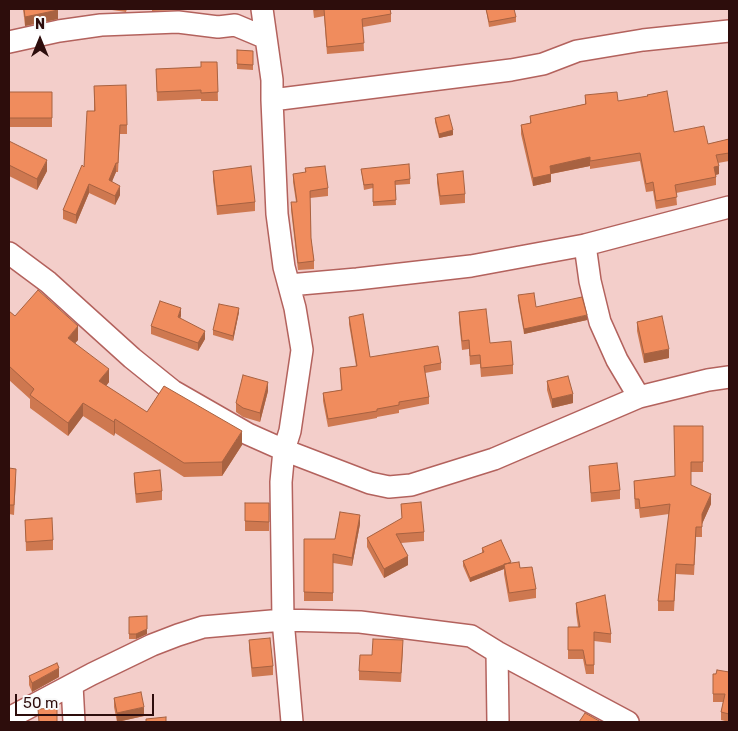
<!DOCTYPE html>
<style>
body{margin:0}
#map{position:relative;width:738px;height:731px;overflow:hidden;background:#f3ceca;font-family:Rubik,sans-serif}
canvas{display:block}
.frame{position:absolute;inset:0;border:10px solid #2d0d0c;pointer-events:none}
.north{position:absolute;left:15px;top:15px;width:50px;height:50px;-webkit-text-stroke:4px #f9f9f9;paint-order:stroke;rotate:0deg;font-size:14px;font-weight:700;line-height:20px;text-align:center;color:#2d0d0c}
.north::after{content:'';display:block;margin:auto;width:18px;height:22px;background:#2d0d0c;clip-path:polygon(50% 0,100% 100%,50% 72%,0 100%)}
.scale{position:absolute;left:15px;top:694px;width:139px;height:22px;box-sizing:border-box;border:2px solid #2d0d0c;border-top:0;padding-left:6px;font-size:15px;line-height:18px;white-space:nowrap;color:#2d0d0c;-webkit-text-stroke:4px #f9f9f9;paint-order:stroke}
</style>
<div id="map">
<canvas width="738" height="731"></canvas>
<div class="frame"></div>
<div class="north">N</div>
<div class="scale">50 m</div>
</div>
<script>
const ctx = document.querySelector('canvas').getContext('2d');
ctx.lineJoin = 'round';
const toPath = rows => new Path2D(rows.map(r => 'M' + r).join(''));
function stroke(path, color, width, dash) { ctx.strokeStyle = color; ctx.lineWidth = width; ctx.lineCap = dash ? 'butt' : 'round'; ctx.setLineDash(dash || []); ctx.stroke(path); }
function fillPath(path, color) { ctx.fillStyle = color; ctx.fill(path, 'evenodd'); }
const street = toPath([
 [262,9,272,80,272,100,277,214,284,267,295,308,302,350,290,431,284,450,281,482,283,620,292,722],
 [9,42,59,31,101,25,178,22,218,27,235,25,266,38],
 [272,100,511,70,543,64,577,51,643,40,729,31],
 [585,245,590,281,600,322,617,360,639,397],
 [9,253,48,282,132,358,173,391,248,434,284,450,370,483,389,487,411,485,494,459,639,397,708,380,729,377],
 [289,285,357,279,471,266,585,245,729,207],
 [497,652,498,722],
 [72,685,74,722],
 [9,718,92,674,152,645,178,635,203,627,283,620,360,622,471,636,497,652,628,722]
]);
stroke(street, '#b3625d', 24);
stroke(street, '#fff', 21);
fillPath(toPath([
 [23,9,57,9,58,19,25,26],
 [112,9,127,9,126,12,112,10],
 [152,9,176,9,176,10,152,11],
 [313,9,390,9,391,14,391,22,363,27,364,51,327,54,324,16,314,18],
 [486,9,516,17,516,22,489,27],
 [237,50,253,51,253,70,237,69],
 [217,62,218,101,201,101,201,99,157,101,156,69,201,67],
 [94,86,127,125,127,134,120,134,118,172,116,172,112,181,120,195,115,205,89,193,76,224,63,219,63,210,84,167,94,111],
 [9,92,52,92,52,127,9,127],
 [585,95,674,132,708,144,729,139,729,161,718,163,719,174,716,175,716,185,676,193,677,205,656,209,653,191,646,192,640,161,590,169,590,166,551,174,551,182,533,186,521,134,521,125,530,123,530,116,585,104],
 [435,118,453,135,439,138,435,122],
 [9,141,47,171,37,190,9,176],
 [305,168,328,188,328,196,310,198,311,238,314,261,314,269,298,270,291,210,291,202,296,202,293,182,293,174,305,173],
 [361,169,410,179,410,184,395,185,396,205,373,206,373,188,364,190],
 [213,171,255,202,255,211,217,215,213,180],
 [437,174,465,194,465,203,440,205,437,183],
 [518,295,536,307,587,320,524,334,518,300],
 [9,311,15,316,78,340,75,343,109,382,106,386,147,412,242,445,222,476,184,477,115,433,114,436,83,416,68,436,30,408,30,399,9,380],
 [239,312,233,341,213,335,213,330],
 [459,312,490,343,513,365,513,374,481,377,480,364,470,365,469,349,462,350,459,321],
 [181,316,180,318,205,339,198,351,151,334,151,326],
 [349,317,370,357,441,363,441,370,425,373,429,397,429,404,399,410,399,413,377,417,377,418,328,427,323,401,323,393,341,390,340,368,356,366,349,324],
 [637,322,669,358,644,363,637,331],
 [547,381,573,403,552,408,547,390],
 [268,391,260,422,243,417,236,412,236,403],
 [703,426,703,472,691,472,691,485,711,504,702,524,702,537,696,537,694,575,676,574,674,611,658,611,658,601,669,514,640,518,639,509,635,509,634,491,634,481,675,476],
 [589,466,620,490,620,499,591,502],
 [9,468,16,478,14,515,9,514],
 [134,473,162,491,162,500,136,503,134,482],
 [245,503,269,503,269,531,245,531],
 [401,504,424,532,424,541,401,543,408,565,384,578,367,547,367,538,402,519],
 [25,520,53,540,53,550,26,551],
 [360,524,352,566,333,563,333,601,304,601,304,539,335,539],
 [482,548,520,568,536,589,536,598,509,602,504,574,504,569,470,582,463,566,463,561,482,553],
 [576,603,611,634,611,643,594,641,594,674,586,674,583,659,568,659,568,627,578,627,576,612],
 [129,617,147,634,136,639,129,639],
 [249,640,273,666,273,675,252,677,249,649],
 [403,649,401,682,359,680,359,671,372,655],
 [729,672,729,722,721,720,721,712,723,702,713,702,713,674],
 [29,676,59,677,32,692,29,685],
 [114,698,144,716,117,722,114,707]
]), '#ce7850');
fillPath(toPath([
 [58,10,58,19,25,26,25,17],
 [453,130,453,135,439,138,439,134],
 [590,157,590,166,550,174,550,166],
 [47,160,47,171,37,190,37,179],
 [116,163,116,172,109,189,109,180],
 [719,166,719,174,714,175,714,167],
 [551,174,551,182,533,186,533,178],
 [89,184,89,193,76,224,76,215],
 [120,186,120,195,115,205,115,196],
 [181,308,181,316,178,325,178,317],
 [239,308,239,312,233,341,233,336],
 [587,315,587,320,524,334,524,329],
 [78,326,78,340,68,351,68,338],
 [205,331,205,339,198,351,198,343],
 [669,349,669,358,644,363,644,354],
 [109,369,109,382,99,395,99,381],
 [268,382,268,391,260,422,260,413],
 [573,394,573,403,552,408,552,399],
 [83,403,83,416,68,436,68,423],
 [115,419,115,433,114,436,114,422],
 [242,431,242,445,222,476,222,462],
 [711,494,711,504,702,524,702,537,702,514],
 [360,515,360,524,352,566,352,558],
 [408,556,408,565,384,578,384,569],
 [511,562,511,566,504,564,504,569,470,582,470,578],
 [147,629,147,634,136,639,136,634],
 [59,668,59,677,32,692,32,683],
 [144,707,144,716,117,722,117,713]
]), '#a86241');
const building = toPath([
 [24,9,57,9,58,10,25,17,24,9],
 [314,9,390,9,391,14,362,19,364,43,327,47,324,9,314,10,314,9],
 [486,9,514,9,516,17,489,22,486,9],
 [237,50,253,51,253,65,237,64,237,50],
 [201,62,217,62,218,92,201,93,201,90,157,92,156,69,201,67,201,62],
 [126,85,127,125,120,125,118,163,116,163,109,180,120,186,115,196,89,184,76,215,63,210,82,165,84,167,87,111,95,111,94,86,126,85],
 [667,91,674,132,704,126,708,144,729,139,729,153,716,155,719,166,714,167,716,177,675,185,677,197,656,201,653,182,646,184,640,153,590,161,590,157,550,166,551,174,533,178,521,125,531,123,530,116,586,104,585,95,617,92,618,101,648,96,647,95,667,91],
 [9,92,52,92,52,118,9,118,9,92],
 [449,115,453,130,439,134,435,118,449,115],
 [9,141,47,160,37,179,9,165,9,141],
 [409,164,410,179,395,181,396,200,373,202,373,184,364,185,361,169,409,164],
 [251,166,255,202,217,206,213,171,251,166],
 [325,166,328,188,310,191,311,238,314,261,298,263,291,202,297,202,293,174,306,172,305,168,325,166],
 [463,171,465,194,440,196,437,174,463,171],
 [38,290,78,326,68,338,109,369,99,381,147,412,164,386,242,431,222,462,184,463,115,419,114,422,83,403,68,423,30,395,34,389,9,366,9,311,15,316,38,290],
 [534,293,536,307,582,297,587,315,524,329,518,295,534,293],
 [160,301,181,308,178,317,205,331,198,343,151,326,160,301],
 [219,304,239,308,233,336,213,330,219,304],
 [486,309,490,343,511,341,513,365,481,368,480,355,470,356,469,340,462,341,459,312,486,309],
 [363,314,370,357,438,346,441,363,424,366,429,397,399,402,399,405,377,409,377,411,328,419,323,393,342,390,340,368,357,366,349,317,363,314],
 [662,316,669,349,644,354,637,322,662,316],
 [243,375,268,382,260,413,243,408,236,403,243,375],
 [568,376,573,394,552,399,547,381,568,376],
 [674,426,703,426,703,462,691,462,691,485,711,494,702,514,702,527,696,527,694,565,676,564,674,601,658,601,670,504,640,508,639,499,635,499,634,481,675,476,674,426],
 [617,463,620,490,591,493,589,466,617,463],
 [9,468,16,469,14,505,9,505,9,468],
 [160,470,162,491,136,494,134,473,160,470],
 [421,502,424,532,396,534,408,556,384,569,367,538,402,518,401,504,421,502],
 [245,503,269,503,269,522,245,521,245,503],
 [340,512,360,515,352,558,333,554,333,593,304,592,304,539,335,539,340,512],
 [52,518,53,540,26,542,25,520,52,518],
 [501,540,511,562,470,578,463,561,484,552,482,548,501,540],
 [519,562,520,568,532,567,536,589,509,593,504,564,519,562],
 [605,595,611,634,594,632,594,665,586,665,583,650,568,650,568,627,580,627,576,603,605,595],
 [147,616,147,629,136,634,129,634,129,617,147,616],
 [270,638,273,666,252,668,249,640,270,638],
 [373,639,403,640,401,673,359,671,360,655,372,655,373,639],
 [57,663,59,668,32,683,29,676,57,663],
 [717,670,729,672,729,714,721,712,725,694,713,694,713,674,716,674,717,670],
 [141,692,144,707,117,713,114,698,141,692],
 [57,708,57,722,39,722,38,709,57,708],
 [585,713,601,722,579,722,585,713],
 [166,717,166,722,146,722,146,719,166,717]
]);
fillPath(building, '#f08c5d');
stroke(building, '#a86241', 1);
</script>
